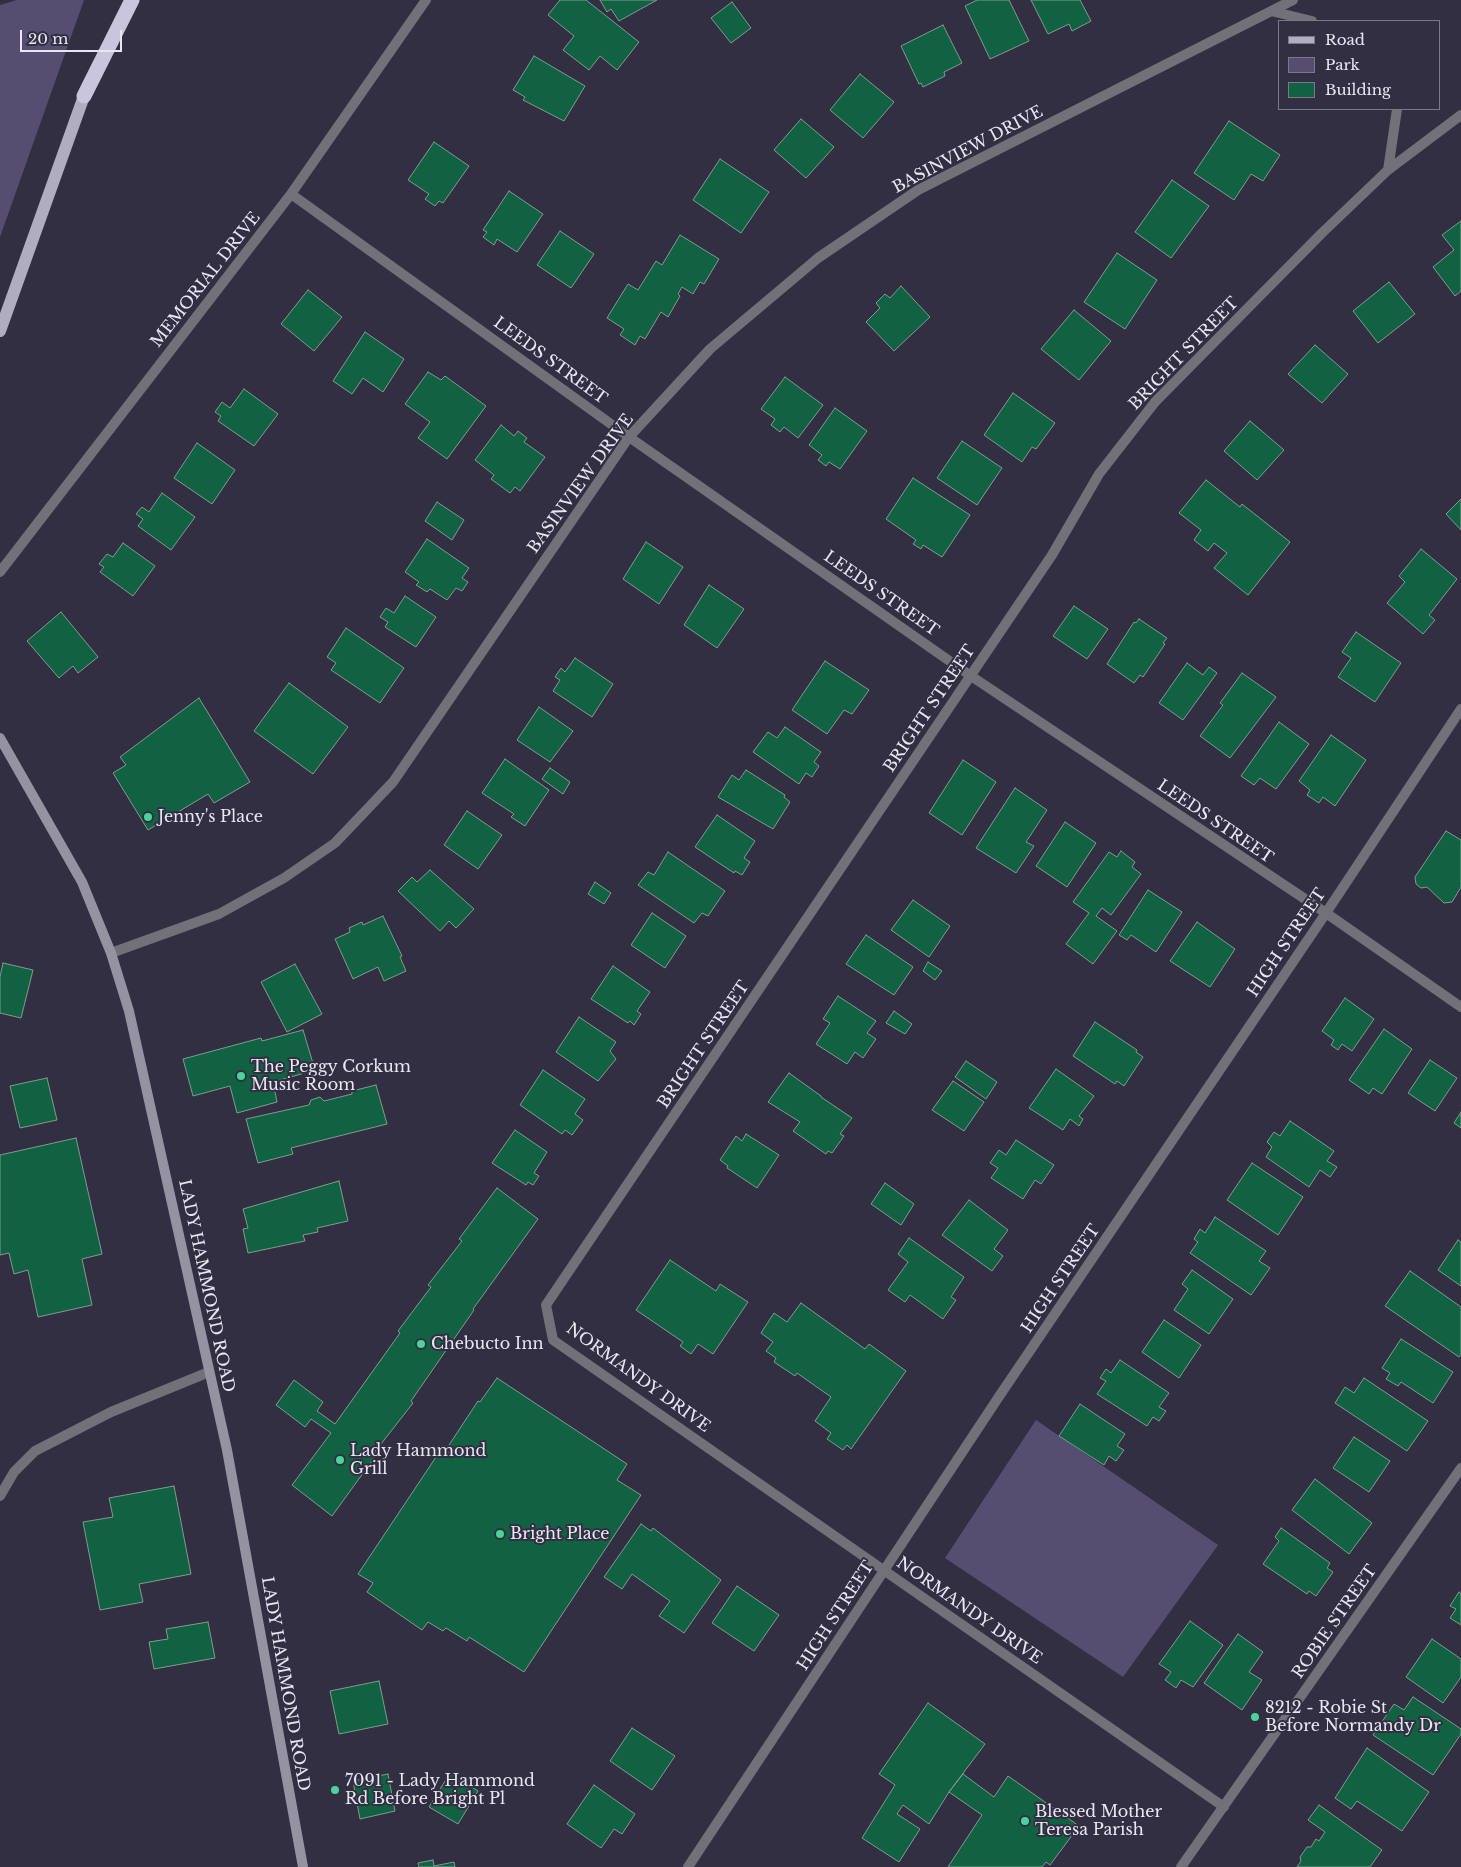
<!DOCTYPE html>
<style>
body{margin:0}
#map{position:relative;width:1461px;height:1867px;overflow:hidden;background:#332f42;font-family:"Libre Baskerville",serif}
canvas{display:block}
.legend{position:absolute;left:1278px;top:20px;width:162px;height:90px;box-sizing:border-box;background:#332f42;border:1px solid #7b7888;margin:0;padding:6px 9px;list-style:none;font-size:15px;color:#e8e6f2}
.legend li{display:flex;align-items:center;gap:10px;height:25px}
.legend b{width:25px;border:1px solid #7b7888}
.scale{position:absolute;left:20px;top:30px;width:102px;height:22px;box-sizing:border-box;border:2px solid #e8e6f2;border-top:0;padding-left:6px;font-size:15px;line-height:18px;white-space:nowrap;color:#e8e6f2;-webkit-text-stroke:4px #332f42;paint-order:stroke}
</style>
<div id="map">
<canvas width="1461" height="1867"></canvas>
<ul class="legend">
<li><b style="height:6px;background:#b0adc0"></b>Road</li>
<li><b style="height:14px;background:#554e71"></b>Park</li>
<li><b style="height:14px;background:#116243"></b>Building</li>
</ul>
<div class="scale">20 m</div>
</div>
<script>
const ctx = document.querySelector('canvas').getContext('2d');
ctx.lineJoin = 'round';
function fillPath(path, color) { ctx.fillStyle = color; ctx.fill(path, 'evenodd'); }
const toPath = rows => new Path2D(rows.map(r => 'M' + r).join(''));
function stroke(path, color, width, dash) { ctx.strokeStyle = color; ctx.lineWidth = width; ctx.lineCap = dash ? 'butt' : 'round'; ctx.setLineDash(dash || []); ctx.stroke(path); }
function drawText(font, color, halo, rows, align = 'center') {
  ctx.font = font + ' "Libre Baskerville",serif'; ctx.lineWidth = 4; ctx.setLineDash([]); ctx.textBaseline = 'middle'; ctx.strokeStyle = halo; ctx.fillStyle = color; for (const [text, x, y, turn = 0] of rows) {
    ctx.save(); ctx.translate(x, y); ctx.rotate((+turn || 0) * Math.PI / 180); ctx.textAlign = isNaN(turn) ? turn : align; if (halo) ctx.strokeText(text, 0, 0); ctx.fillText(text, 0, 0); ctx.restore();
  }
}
fillPath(toPath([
 [17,0,84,0,0,237,0,5],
 [1036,1420,1218,1545,1123,1677,945,1558]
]), '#554e71');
const building = toPath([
 [560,0,586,0,639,42,617,70,600,56,589,70,563,50,574,36,548,15,560,0],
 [600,0,657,0,619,21,611,9,607,12,600,0],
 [977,0,1009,0,1029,41,990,59,965,6,977,0],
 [1031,0,1080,0,1091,21,1072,31,1069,24,1048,34,1031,0],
 [732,2,751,28,731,43,711,18,732,2],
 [943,25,962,63,944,72,945,76,923,87,921,83,919,84,901,46,943,25],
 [534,56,585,86,564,121,523,100,525,97,513,90,534,56],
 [860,74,894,102,863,138,830,110,860,74],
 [801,119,834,147,806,178,774,150,801,119],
 [1229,121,1280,155,1263,181,1251,174,1234,200,1194,173,1229,121],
 [434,142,469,166,443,203,439,201,435,206,425,199,429,194,408,180,434,142],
 [720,159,769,192,741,233,693,200,720,159],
 [1172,180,1209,206,1171,258,1135,232,1172,180],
 [509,191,543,214,517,252,497,239,494,245,483,237,487,232,483,230,509,191],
 [1461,221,1461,291,1455,296,1433,267,1454,250,1442,235,1461,221],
 [560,231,594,254,571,288,537,265,560,231],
 [680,235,719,259,704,284,700,282,693,294,682,287,678,294,680,296,668,317,661,312,645,339,640,336,635,345,620,335,624,329,607,318,628,284,638,290,656,261,662,265,680,235],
 [1117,253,1157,280,1125,329,1084,302,1117,253],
 [1389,282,1415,314,1378,343,1353,311,1389,282],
 [901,286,930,317,894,351,866,322,880,308,876,303,885,294,890,298,901,286],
 [308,290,342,317,314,351,281,324,308,290],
 [1074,310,1111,341,1079,380,1041,349,1074,310],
 [365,332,404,359,383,392,363,378,352,394,333,381,365,332],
 [1315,345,1348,374,1322,403,1288,374,1315,345],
 [428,372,441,380,445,376,486,406,447,459,418,438,430,422,405,404,428,372],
 [785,377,823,405,798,438,784,427,780,432,771,425,775,419,761,409,785,377],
 [244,389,278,414,254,446,218,421,221,416,215,412,222,402,230,408,244,389],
 [1013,393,1055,423,1036,449,1032,447,1022,462,984,435,1013,393],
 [835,408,867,431,840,469,829,462,826,466,818,460,822,455,809,445,835,408],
 [1250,421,1284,450,1257,480,1224,451,1250,421],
 [501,425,514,436,518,431,527,438,524,442,545,457,520,491,515,487,510,493,491,479,494,475,475,460,501,425],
 [962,441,1002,468,977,505,937,478,962,441],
 [197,443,235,470,212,504,174,478,197,443],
 [913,478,970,515,942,557,923,545,921,549,913,544,916,540,886,519,913,478],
 [1206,480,1240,507,1242,504,1290,542,1248,595,1214,568,1227,553,1214,543,1208,551,1194,540,1201,530,1179,513,1206,480],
 [162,493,195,517,171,550,138,526,143,519,136,514,142,507,149,512,162,493],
 [1461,499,1461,530,1446,514,1461,499],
 [437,502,464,520,452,540,425,521,437,502],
 [427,539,469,568,462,578,468,582,462,591,456,588,447,600,430,589,427,592,416,585,419,582,405,572,427,539],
 [646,542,683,567,659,604,623,579,646,542],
 [123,543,155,566,133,596,100,572,104,567,99,564,107,554,113,557,123,543],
 [1421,549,1457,579,1429,615,1435,620,1423,634,1387,603,1405,582,1399,576,1421,549],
 [709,585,744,609,717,648,684,625,709,585],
 [405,596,436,617,416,647,385,627,388,622,380,617,386,608,394,613,405,596],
 [1074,606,1108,629,1087,659,1053,636,1074,606],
 [61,612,98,657,78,673,73,666,59,678,27,641,61,612],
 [1139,619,1167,638,1163,643,1165,644,1143,677,1140,675,1134,683,1107,664,1134,622,1136,623,1139,619],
 [346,628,404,668,380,703,331,670,336,663,327,657,346,628],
 [1356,632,1401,663,1375,702,1338,677,1351,658,1342,652,1356,632],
 [575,658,613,684,592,717,553,691,560,680,555,677,561,668,565,672,575,658],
 [825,661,869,690,852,714,844,710,827,734,792,710,825,661],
 [1187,663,1203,675,1209,667,1217,673,1183,720,1159,703,1187,663],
 [1242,673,1276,697,1230,758,1200,736,1223,705,1220,703,1242,673],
 [289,683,348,727,313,774,254,731,289,683],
 [199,698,250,782,214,803,208,794,148,830,113,773,126,765,120,757,199,698],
 [539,707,573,731,550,762,517,740,539,707],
 [1279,722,1309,744,1276,789,1260,778,1254,785,1241,776,1279,722],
 [785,727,821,752,814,762,819,766,812,777,806,773,799,784,753,752,768,732,777,738,785,727],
 [1331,735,1366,760,1335,806,1323,797,1319,803,1307,795,1310,790,1299,781,1331,735],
 [505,759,549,790,525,826,511,817,514,814,482,793,505,759],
 [963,760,996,782,962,835,929,813,963,760],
 [550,768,570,782,563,794,542,779,550,768],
 [746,770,785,795,784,797,790,802,773,829,718,797,732,775,739,780,746,770],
 [1015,788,1047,810,1026,842,1034,846,1016,873,976,848,1015,788],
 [467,811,502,835,478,869,444,845,467,811],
 [717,815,755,841,744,858,750,862,742,875,735,871,734,873,695,847,717,815],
 [1065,822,1096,843,1067,887,1036,866,1065,822],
 [1446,831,1461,840,1461,887,1452,902,1444,903,1427,887,1421,888,1416,884,1415,877,1446,831],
 [1121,851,1135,862,1132,867,1141,874,1111,915,1102,908,1096,916,1117,931,1093,964,1066,944,1089,913,1073,902,1109,852,1117,857,1121,851],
 [668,852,725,891,708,916,702,913,694,923,638,885,648,872,654,875,668,852],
 [430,870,474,909,456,928,449,921,440,931,398,891,412,877,417,882,430,870],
 [595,882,611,893,604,904,588,894,595,882],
 [1148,890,1182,912,1156,952,1131,935,1127,940,1119,935,1148,890],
 [913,900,950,926,929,957,891,930,913,900],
 [652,913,686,936,665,968,631,945,652,913],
 [383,916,402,956,400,957,406,971,384,981,378,967,353,979,335,939,350,932,349,928,362,922,363,925,383,916],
 [1197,922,1235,949,1210,987,1170,961,1197,922],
 [866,935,913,967,894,995,846,964,866,935],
 [928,962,942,971,935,980,923,971,928,962],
 [3,963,33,970,21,1018,0,1013,0,977,3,963],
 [295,964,322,1014,287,1032,261,982,295,964],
 [613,966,650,992,637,1011,641,1014,634,1025,630,1021,628,1023,591,999,613,966],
 [838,996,876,1021,867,1033,876,1039,863,1058,855,1052,847,1064,816,1044,830,1023,823,1019,838,996],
 [1345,998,1374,1019,1352,1051,1342,1044,1338,1050,1331,1045,1334,1040,1322,1031,1345,998],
 [894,1011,912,1024,905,1034,886,1023,894,1011],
 [579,1017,616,1042,610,1051,616,1059,598,1081,556,1052,579,1017],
 [1095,1022,1137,1050,1136,1052,1143,1057,1124,1086,1117,1081,1115,1084,1073,1056,1095,1022],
 [1384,1029,1412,1049,1382,1094,1373,1088,1369,1094,1349,1080,1384,1029],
 [303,1030,315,1070,273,1082,277,1102,237,1113,230,1086,193,1096,183,1059,261,1038,262,1041,303,1030],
 [1430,1060,1457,1078,1435,1111,1408,1093,1430,1060],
 [966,1061,997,1082,986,1099,955,1077,966,1061],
 [1056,1069,1094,1096,1079,1116,1083,1119,1079,1126,1070,1119,1063,1130,1029,1108,1056,1069],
 [543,1070,585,1099,575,1114,583,1120,572,1135,565,1130,562,1134,520,1105,543,1070],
 [789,1073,821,1096,821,1097,852,1118,840,1134,844,1136,832,1153,828,1151,826,1154,793,1131,800,1122,768,1102,789,1073],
 [47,1078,57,1120,20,1128,10,1086,47,1078],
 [953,1081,984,1102,964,1131,932,1110,953,1081],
 [376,1085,387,1124,291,1148,293,1154,258,1163,246,1119,309,1105,311,1100,320,1097,324,1101,352,1094,352,1091,376,1085],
 [1461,1112,1461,1128,1454,1123,1461,1112],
 [1290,1121,1334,1151,1327,1161,1337,1167,1330,1177,1320,1170,1309,1187,1266,1157,1272,1147,1267,1142,1274,1132,1280,1136,1290,1121],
 [515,1130,547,1152,534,1173,539,1176,533,1185,528,1182,526,1185,492,1163,515,1130],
 [746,1134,779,1155,757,1188,727,1168,728,1166,720,1160,736,1136,742,1141,746,1134],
 [76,1138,102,1254,82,1259,92,1305,38,1317,28,1270,14,1274,9,1253,0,1255,0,1155,76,1138],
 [1016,1140,1054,1165,1041,1184,1035,1180,1023,1199,991,1178,998,1168,990,1163,999,1150,1006,1155,1016,1140],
 [1252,1163,1303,1197,1278,1235,1227,1200,1252,1163],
 [339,1181,348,1221,317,1228,318,1232,303,1235,305,1241,248,1253,243,1229,248,1228,243,1209,339,1181],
 [885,1183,914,1204,901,1225,871,1204,885,1183],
 [497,1188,538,1219,473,1309,474,1310,411,1401,413,1403,374,1453,377,1454,332,1516,292,1485,331,1433,311,1419,305,1427,276,1405,294,1380,323,1402,317,1411,335,1424,400,1333,398,1331,431,1287,428,1285,462,1241,459,1239,497,1188],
 [969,1200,1008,1230,994,1249,1003,1256,992,1271,942,1235,969,1200],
 [1215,1217,1266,1251,1259,1261,1270,1268,1251,1295,1190,1253,1198,1242,1194,1239,1200,1229,1205,1233,1215,1217],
 [909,1238,964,1277,951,1297,956,1300,943,1319,910,1295,905,1302,888,1290,908,1262,898,1254,909,1238],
 [1458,1240,1461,1242,1461,1286,1438,1270,1458,1240],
 [670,1260,716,1291,720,1284,748,1302,713,1354,698,1344,691,1354,680,1346,683,1342,636,1310,670,1260],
 [1192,1270,1233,1299,1209,1334,1174,1310,1188,1289,1182,1284,1192,1270],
 [1410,1271,1461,1307,1461,1354,1459,1357,1385,1306,1410,1271],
 [801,1303,865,1349,869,1344,906,1371,851,1449,847,1445,843,1450,827,1439,831,1433,815,1421,831,1397,797,1373,795,1376,774,1362,776,1358,766,1351,773,1342,761,1333,774,1313,787,1322,801,1303],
 [1164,1320,1201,1345,1179,1378,1142,1352,1164,1320],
 [1401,1339,1453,1372,1433,1403,1401,1382,1398,1386,1386,1379,1390,1373,1382,1368,1401,1339],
 [1120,1360,1169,1393,1159,1407,1166,1411,1159,1421,1153,1417,1147,1426,1097,1394,1106,1381,1100,1378,1106,1369,1111,1373,1120,1360],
 [497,1378,627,1464,617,1480,641,1495,524,1672,469,1637,467,1641,446,1628,443,1631,428,1622,422,1630,367,1592,373,1583,358,1574,442,1448,448,1453,452,1448,449,1445,478,1401,480,1402,497,1378],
 [1364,1378,1428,1421,1407,1451,1335,1403,1345,1387,1354,1393,1364,1378],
 [1080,1404,1125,1434,1117,1446,1124,1450,1116,1461,1109,1456,1104,1465,1059,1436,1080,1404],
 [1354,1437,1390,1461,1369,1492,1333,1468,1354,1437],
 [1315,1479,1372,1523,1349,1554,1292,1510,1315,1479],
 [174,1486,191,1574,139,1584,143,1602,100,1610,83,1522,113,1517,109,1498,174,1486],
 [641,1524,651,1531,653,1528,721,1580,684,1633,659,1616,670,1601,632,1574,622,1589,604,1577,641,1524],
 [1281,1528,1330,1563,1327,1568,1333,1572,1316,1596,1309,1591,1307,1594,1263,1564,1279,1541,1275,1537,1281,1528],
 [737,1586,779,1615,754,1651,712,1623,737,1586],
 [1459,1592,1461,1594,1461,1625,1450,1618,1456,1609,1450,1606,1459,1592],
 [1190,1621,1223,1645,1193,1687,1181,1680,1176,1688,1165,1680,1171,1672,1159,1664,1190,1621],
 [208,1622,215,1658,154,1669,149,1642,168,1639,166,1629,208,1622],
 [1238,1634,1263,1652,1249,1672,1262,1680,1242,1710,1204,1683,1238,1634],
 [1432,1639,1461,1659,1461,1677,1443,1703,1406,1677,1432,1639],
 [379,1681,388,1724,339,1734,330,1691,379,1681],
 [1413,1697,1461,1729,1461,1734,1433,1775,1373,1735,1394,1704,1404,1710,1413,1697],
 [928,1703,985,1744,949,1792,929,1824,903,1805,897,1814,920,1829,899,1862,862,1838,895,1785,879,1774,928,1703],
 [632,1728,675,1756,652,1790,610,1761,632,1728],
 [1367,1748,1429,1792,1402,1831,1357,1801,1351,1809,1335,1798,1367,1748],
 [450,1773,478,1791,458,1824,429,1807,450,1773],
 [388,1774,395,1811,360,1819,353,1781,388,1774],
 [963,1774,994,1797,1008,1776,1079,1826,1050,1865,1046,1862,1042,1867,948,1867,982,1815,949,1792,963,1774],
 [594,1785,635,1814,622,1834,614,1829,601,1848,567,1824,594,1785],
 [1319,1805,1382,1850,1370,1867,1297,1867,1301,1861,1300,1857,1307,1847,1311,1847,1316,1839,1319,1841,1325,1832,1308,1820,1319,1805],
 [433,1860,434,1866,454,1862,455,1867,419,1867,418,1863,433,1860]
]);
fillPath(building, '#116243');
stroke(building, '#839a8e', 1);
stroke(toPath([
 [0,1496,14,1472,35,1451,111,1412,209,1372]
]), '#727079', 10);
stroke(toPath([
 [1271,11,1312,21],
 [1388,170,1397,109],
 [291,194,629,437,971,676,1326,913,1461,1007],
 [0,572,291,194,426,0],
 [111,953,219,914,284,878,335,843,393,782,629,437,710,349,818,258,918,190,1293,0],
 [1224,1807,553,1340,546,1305,1052,555,1099,474,1155,402,1322,233,1388,170,1461,115],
 [688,1867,1000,1395,1326,913,1461,709],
 [1181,1867,1461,1468]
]), '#727079', 10);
stroke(toPath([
 [0,738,82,882,111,953,129,1011,227,1450,303,1867]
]), '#9592a1', 10);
stroke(toPath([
 [0,331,84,96]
]), '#b0adc0', 12);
stroke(toPath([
 [84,96,132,0]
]), '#c8c5dc', 15);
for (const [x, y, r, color] of [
 [148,817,5,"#4ad49c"],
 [241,1076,5,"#4ad49c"],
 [421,1344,5,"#4ad49c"],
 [340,1460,5,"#4ad49c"],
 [500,1534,5,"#4ad49c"],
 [1255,1717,5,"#4ad49c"],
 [335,1790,5,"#4ad49c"],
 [1025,1821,5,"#4ad49c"]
]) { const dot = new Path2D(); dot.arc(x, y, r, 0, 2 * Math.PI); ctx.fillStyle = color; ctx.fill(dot); stroke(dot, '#332f42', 2); }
drawText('16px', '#e8e6f2', '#332f42', [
 ["BASINVIEW DRIVE",968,150,-28],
 ["MEMORIAL DRIVE",206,280,-52],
 ["BRIGHT STREET",1184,354,-46],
 ["LEEDS STREET",550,361,36],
 ["BASINVIEW DRIVE",581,484,-54],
 ["LEEDS STREET",881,594,35],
 ["BRIGHT STREET",930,709,-56],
 ["LEEDS STREET",1215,822,34],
 ["HIGH STREET",1287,943,-56],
 ["BRIGHT STREET",704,1045,-56],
 ["HIGH STREET",1061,1279,-56],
 ["LADY HAMMOND ROAD",206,1286,78],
 ["NORMANDY DRIVE",638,1378,36],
 ["NORMANDY DRIVE",969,1611,35],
 ["HIGH STREET",836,1616,-57],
 ["ROBIE STREET",1335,1622,-55],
 ["LADY HAMMOND ROAD",285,1684,80]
]);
drawText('16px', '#e8e6f2', '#332f42', [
 ["Jenny's Place",158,817],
 ["The Peggy Corkum",251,1067],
 ["Music Room",251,1085],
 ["Chebucto Inn",431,1344],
 ["Lady Hammond",350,1451],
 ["Grill",350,1469],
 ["Bright Place",510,1534],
 ["8212 - Robie St",1265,1708],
 ["Before Normandy Dr",1265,1726],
 ["7091 - Lady Hammond",345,1781],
 ["Rd Before Bright Pl",345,1799],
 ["Blessed Mother",1035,1812],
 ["Teresa Parish",1035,1830]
], 'left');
</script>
